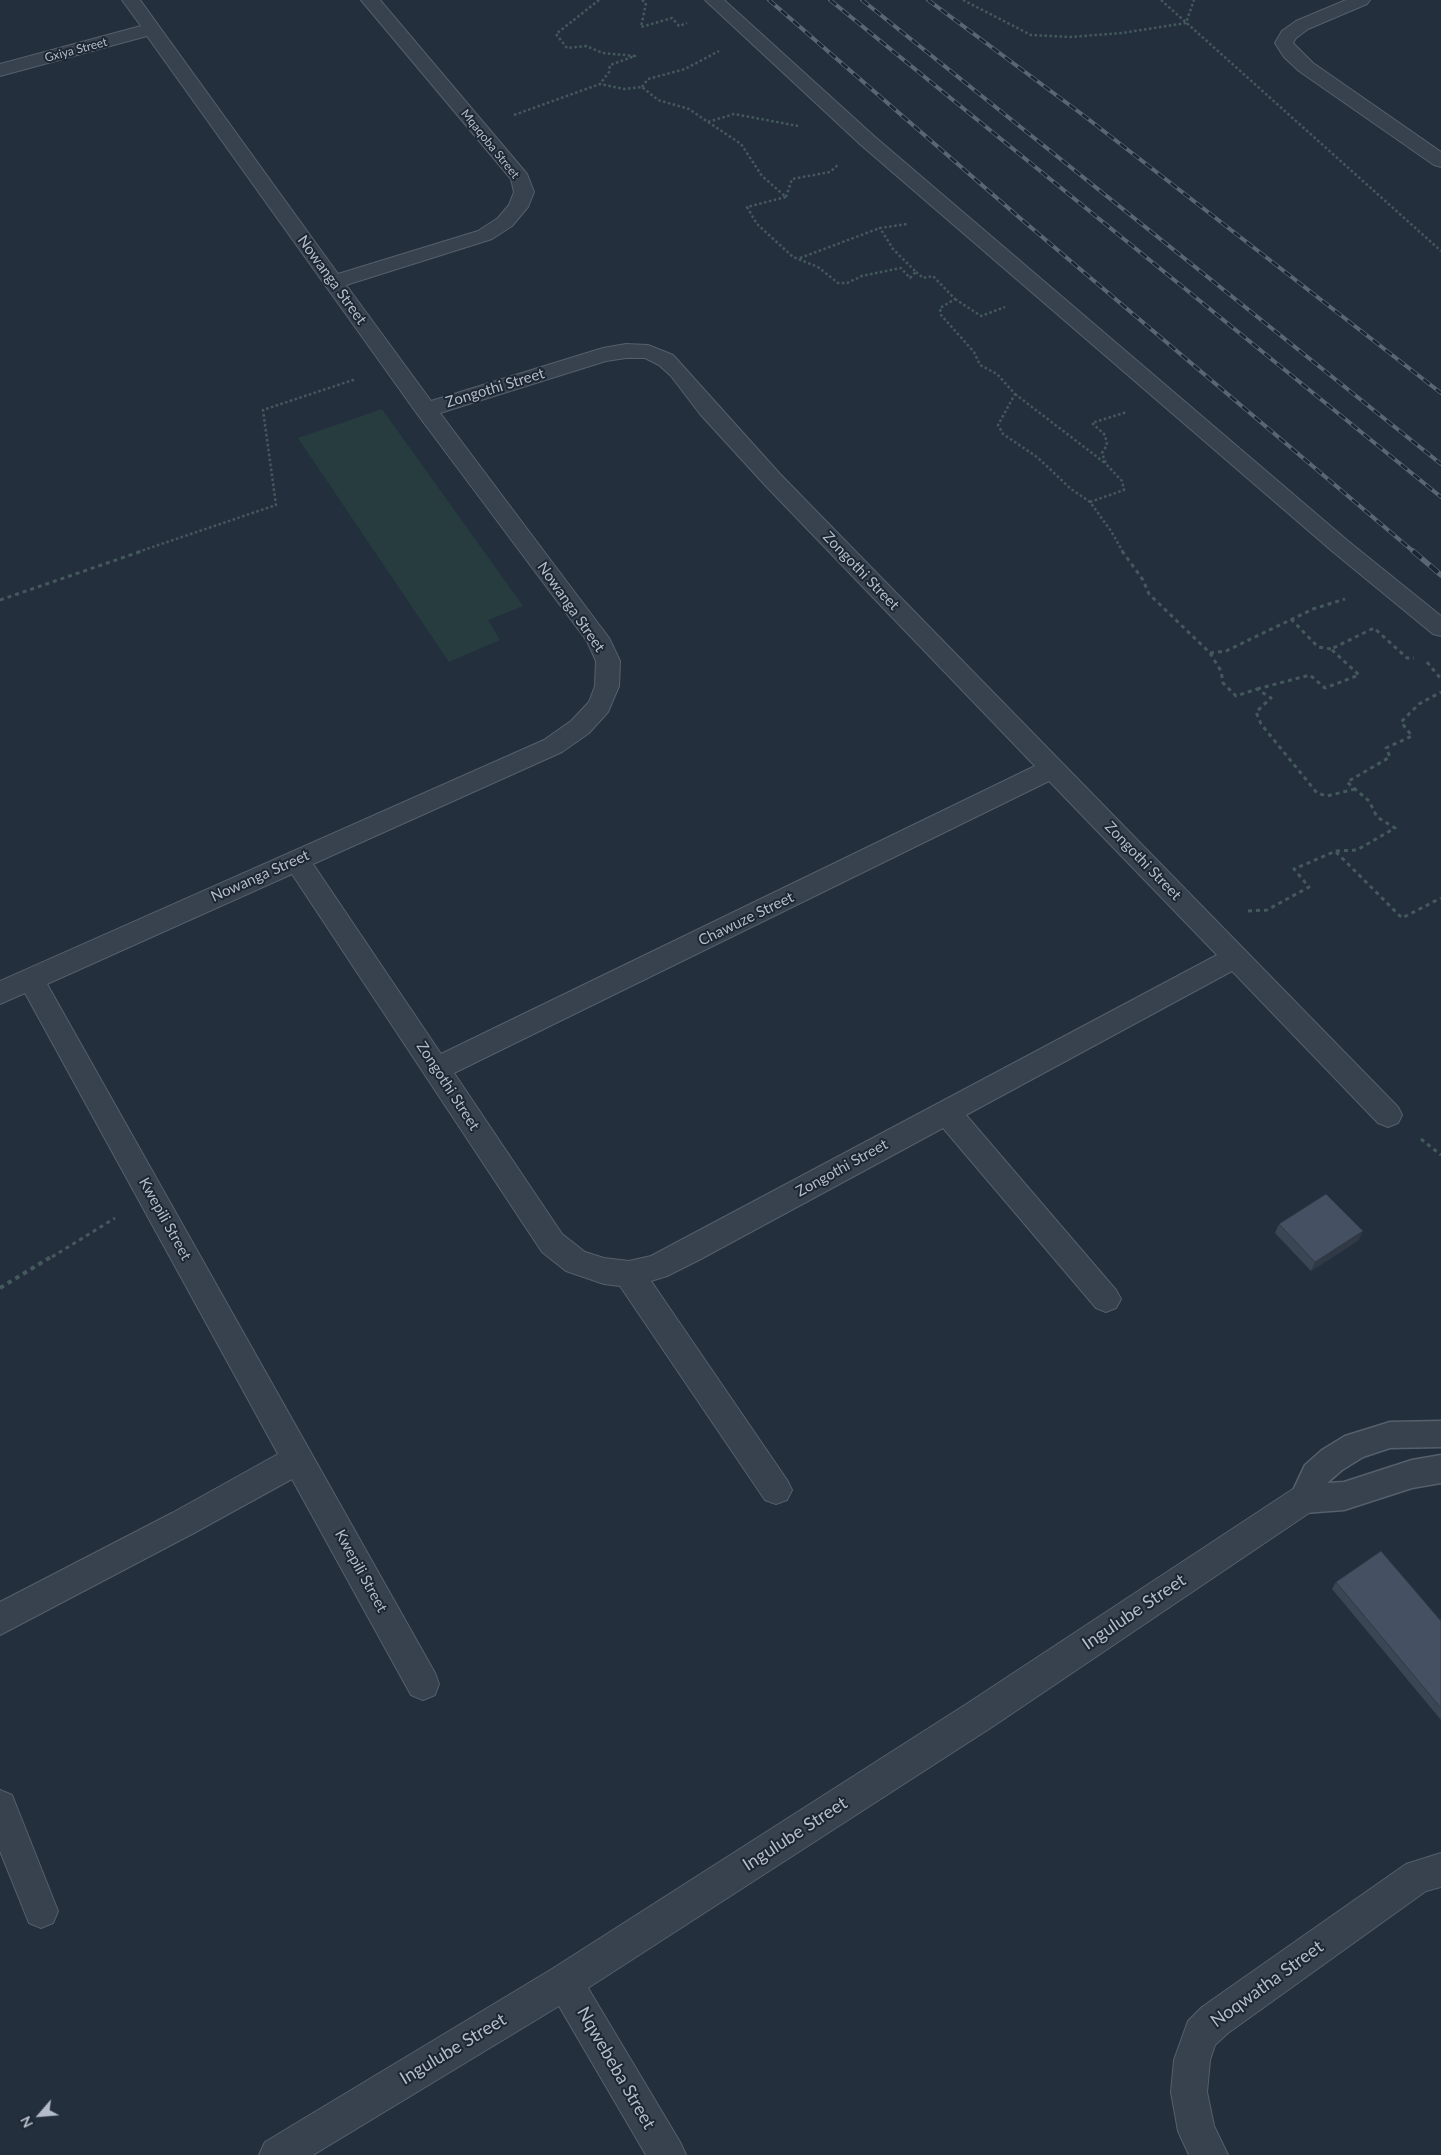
<!DOCTYPE html>
<style>
body{margin:0}
#map{position:relative;width:1441px;height:2155px;overflow:hidden;background:#242f3e;font-family:Lato,sans-serif}
canvas{display:block}
.north{position:absolute;left:15px;top:2090px;width:50px;height:50px;-webkit-text-stroke:4px #1d2633;paint-order:stroke;rotate:243deg;font-size:14px;font-weight:700;line-height:20px;text-align:center;color:#b4bcc9}
.north::after{content:'';display:block;margin:auto;width:18px;height:22px;background:#b4bcc9;clip-path:polygon(50% 0,100% 100%,50% 72%,0 100%)}
</style>
<div id="map">
<canvas width="1441" height="2155"></canvas>
<div class="north">N</div>
</div>
<script>
const ctx = document.querySelector('canvas').getContext('2d');
ctx.lineJoin = 'round';
function fillPath(path, color) { ctx.fillStyle = color; ctx.fill(path, 'evenodd'); }
const toPath = rows => new Path2D(rows.map(r => 'M' + r).join(''));
function stroke(path, color, width, dash) { ctx.strokeStyle = color; ctx.lineWidth = width; ctx.lineCap = dash ? 'butt' : 'round'; ctx.setLineDash(dash || []); ctx.stroke(path); }
function drawText(font, color, halo, rows, align = 'center') {
  ctx.font = font + ' Lato,sans-serif'; ctx.lineWidth = 4; ctx.setLineDash([]); ctx.textBaseline = 'middle'; ctx.strokeStyle = halo; ctx.fillStyle = color; for (const [text, x, y, turn = 0] of rows) {
    ctx.save(); ctx.translate(x, y); ctx.rotate((+turn || 0) * Math.PI / 180); ctx.textAlign = isNaN(turn) ? turn : align; if (halo) ctx.strokeText(text, 0, 0); ctx.fillText(text, 0, 0); ctx.restore();
  }
}
fillPath(toPath([
 [382,409,523,606,488,620,500,640,449,662,298,438]
]), '#263c3f');
const service = toPath([
 [1441,1421,1441,1447,1390,1448,1363,1457,1342,1470,1327,1483,1344,1482,1412,1460,1441,1455,1441,1483,1412,1488,1344,1510,1304,1513,1293,1509,1289,1499,1305,1465,1322,1450,1345,1436,1390,1422,1441,1421]
]);
const minor = toPath([
 [122,0,140,0,338,274,478,231,498,218,509,205,514,192,511,179,361,0,380,0,527,174,534,192,528,207,512,226,492,239,346,285,431,401,603,348,626,344,648,345,673,355,780,474,1398,1107,1402,1115,1398,1123,1388,1127,1378,1123,1232,971,966,1115,1116,1290,1121,1299,1116,1308,1106,1312,1096,1308,943,1128,699,1260,667,1276,651,1281,787,1480,792,1490,787,1500,776,1504,765,1500,620,1286,604,1284,566,1271,542,1252,292,874,47,984,435,1673,439,1684,435,1695,423,1700,411,1695,292,1479,194,1533,0,1635,0,1602,172,1513,278,1454,25,993,0,1004,0,981,544,740,571,721,589,702,595,686,596,661,587,641,418,415,147,36,0,76,0,64,141,26,122,0],
 [626,358,645,358,659,365,671,376,700,414,764,484,1035,766,441,1054,313,864,562,752,589,733,608,712,619,686,620,661,609,638,440,413,606,361,626,358],
 [1049,781,1217,955,651,1256,629,1261,604,1258,585,1252,562,1234,454,1073,1049,781],
 [705,0,724,0,875,137,1348,541,1441,616,1441,636,1433,634,1332,551,861,145,705,0],
 [1346,0,1370,0,1367,4,1308,29,1296,38,1293,43,1313,63,1441,152,1441,167,1434,165,1299,71,1284,57,1275,43,1282,31,1296,21,1346,0],
 [1304,1484,1315,1489,1320,1499,1315,1509,992,1727,588,1988,680,2142,686,2155,646,2155,559,2006,313,2155,259,2155,265,2142,552,1969,968,1703,1293,1489,1304,1484],
 [0,1790,12,1795,58,1911,53,1923,41,1928,29,1923,0,1851,0,1790],
 [1441,1853,1441,1887,1426,1891,1228,2033,1215,2045,1210,2060,1207,2092,1214,2126,1228,2155,1189,2155,1178,2131,1171,2092,1174,2060,1188,2021,1202,2007,1406,1864,1441,1853]
]);
stroke(service, '#565f6c', 3);
stroke(minor, '#565f6c', 2);
stroke(toPath([
 [599,0,556,34,567,48,586,46,603,53,635,56,610,65,609,72,600,84],
 [642,0,646,3,641,27,672,18,679,26,687,23],
 [963,0,1031,35,1070,37,1122,33,1186,23,1194,0],
 [1161,0,1441,251],
 [642,87,648,79,685,69,719,51],
 [514,115,600,84,624,89,642,87,658,100,689,109,708,122,734,114,798,126],
 [708,122,741,144,762,176,786,197,747,207,757,224,793,257,818,267,838,283,847,283,862,276,901,268,910,278,916,272,893,249,880,228,907,224],
 [786,197,792,179,830,172,839,164],
 [800,258,880,228],
 [916,272,923,278,933,276,955,299,940,308,941,315,974,352,980,365,997,374,1015,394,998,425,1003,434,1037,457,1071,489,1090,502,1111,531,1123,552],
 [955,299,981,316,1005,307],
 [1015,394,1105,463],
 [1090,502,1124,490,1122,481,1106,464,1102,453,1107,445,1105,435,1092,423,1127,412],
 [138,552,276,505,263,410,356,379]
]), '#44595c', 2.5, [2.5, 2.5]);
stroke(toPath([
 [1122,551,1143,580,1149,594,1210,653,1221,671,1223,683,1236,696,1257,689,1271,698,1256,712,1261,724,1317,793,1327,796,1355,789],
 [0,600,142,551],
 [1291,619,1318,647,1331,649],
 [1210,653,1226,651,1313,609,1345,599],
 [1427,662,1441,679],
 [1257,689,1310,675,1325,688,1359,675,1331,649,1374,628,1407,658,1414,658],
 [1336,852,1402,918,1441,898],
 [1248,911,1267,910,1309,887,1294,869,1336,851,1357,850,1395,828,1377,817,1369,801,1347,782,1390,757,1386,748,1412,736,1401,722,1419,704,1441,692],
 [1421,1139,1441,1155],
 [52,1257,115,1218]
]), '#44595c', 3, [4, 4]);
stroke(toPath([
 [0,1288,54,1255]
]), '#44595c', 4, [4.5, 4.5]);
fillPath(service, '#38414e');
fillPath(minor, '#38414e');
const railFar1 = toPath([
 [769,0,1021,219,1414,552],
 [830,0,1441,497],
 [862,0,1441,464],
 [928,0,1083,115,1441,393]
]);
const rail = toPath([
 [1413,551,1441,575]
]);
stroke(railFar1, '#5a6575', 4);
stroke(rail, '#5a6575', 5.5);
stroke(railFar1, '#1d2633', 2.5, [8]);
stroke(rail, '#1d2633', 4, [11]);
fillPath(toPath([
 [1279,1224,1359,1240,1311,1271,1275,1233],
 [1336,1582,1441,1621,1441,1720,1332,1589]
]), '#3b4654');
fillPath(toPath([
 [1363,1231,1359,1240,1311,1271,1315,1262]
]), '#303945');
const building = toPath([
 [1326,1194,1363,1231,1315,1262,1279,1224,1326,1194],
 [1381,1551,1441,1621,1441,1708,1336,1582,1381,1551]
]);
fillPath(building, '#455162');
stroke(building, '#303945', 1);
drawText('12px', '#b4bcc9', '#1d2633', [
 ["Gxiya Street",76,50,-15],
 ["Mqaqoba Street",490,144,51]
]);
drawText('15px', '#b4bcc9', '#1d2633', [
 ["Nowanga Street",332,280,54],
 ["Zongothi Street",495,388,-17],
 ["Zongothi Street",861,571,46],
 ["Nowanga Street",571,607,55],
 ["Zongothi Street",1143,861,46],
 ["Nowanga Street",260,876,-24],
 ["Chawuze Street",746,919,-26],
 ["Zongothi Street",448,1086,57],
 ["Zongothi Street",842,1168,-29],
 ["Kwepili Street",165,1219,61],
 ["Kwepili Street",361,1571,61]
]);
drawText('18px', '#b4bcc9', '#1d2633', [
 ["Ingulube Street",1134,1612,-34],
 ["Ingulube Street",795,1834,-33],
 ["Noqwatha Street",1267,1984,-36],
 ["Ingulube Street",453,2049,-31],
 ["Nqwebeba Street",616,2068,60]
]);
</script>
